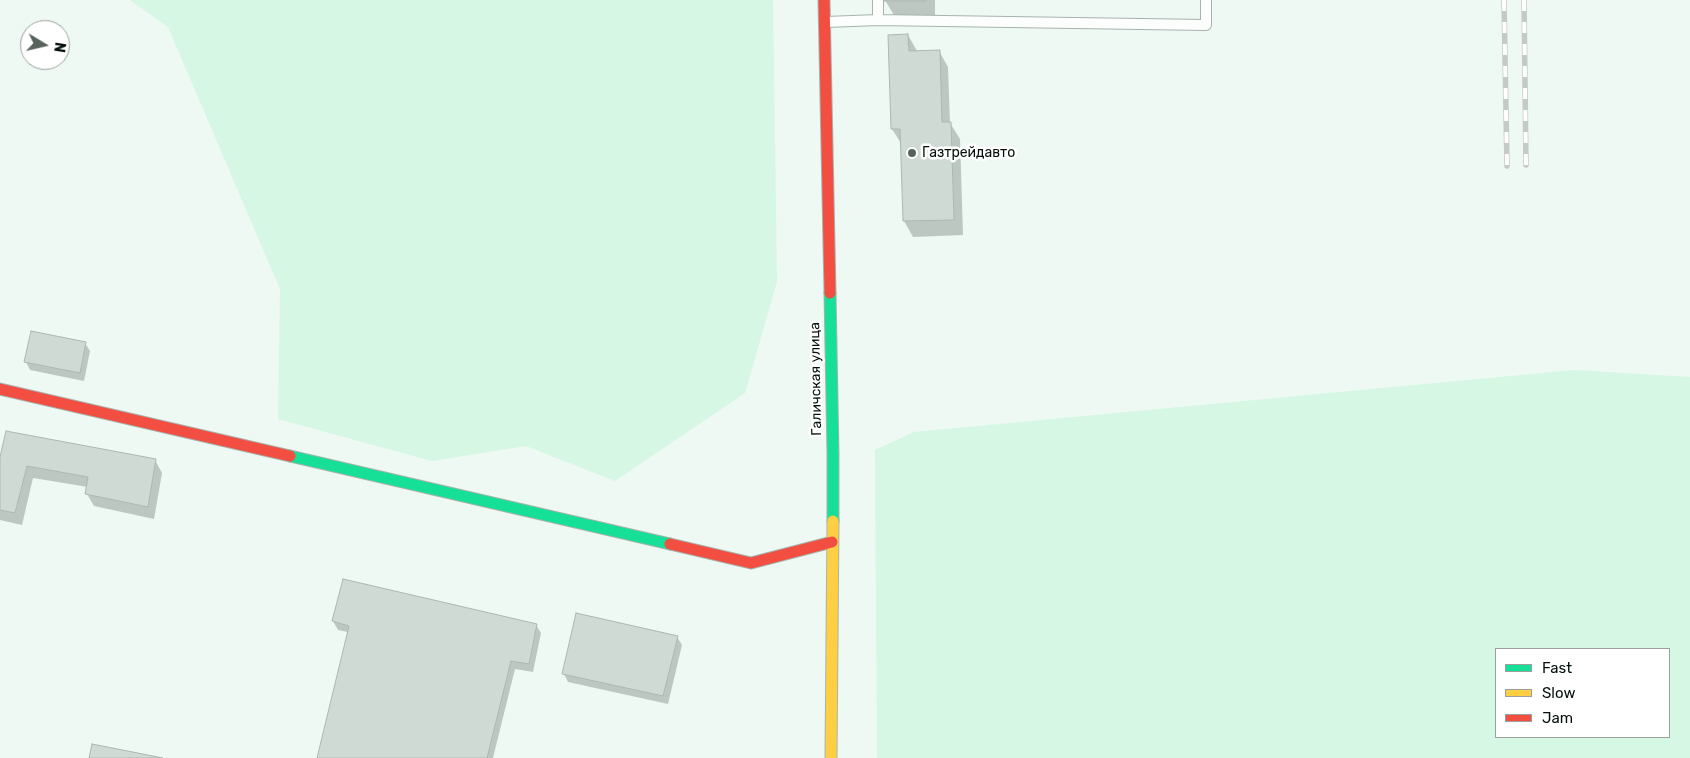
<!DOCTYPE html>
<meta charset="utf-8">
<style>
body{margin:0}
#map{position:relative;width:1690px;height:758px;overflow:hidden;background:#edf9f2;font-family:Rubik,sans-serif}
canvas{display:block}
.legend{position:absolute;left:1495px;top:648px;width:175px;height:90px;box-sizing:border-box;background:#fff;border:1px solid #9b9f9d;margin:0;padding:6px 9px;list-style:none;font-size:15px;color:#041009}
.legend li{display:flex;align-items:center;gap:10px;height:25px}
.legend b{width:25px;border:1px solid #9b9f9d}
.north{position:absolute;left:20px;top:20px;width:50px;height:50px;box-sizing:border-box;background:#fff;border:1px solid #9b9f9d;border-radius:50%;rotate:99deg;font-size:14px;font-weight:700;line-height:20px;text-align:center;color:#041009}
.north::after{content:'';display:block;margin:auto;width:18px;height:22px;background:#56625b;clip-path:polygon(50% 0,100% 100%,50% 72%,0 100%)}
</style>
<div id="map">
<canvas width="1690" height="758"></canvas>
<ul class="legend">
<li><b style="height:6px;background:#16e098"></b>Fast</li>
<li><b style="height:6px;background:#ffcf43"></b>Slow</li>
<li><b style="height:6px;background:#f24e42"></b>Jam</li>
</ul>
<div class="north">N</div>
</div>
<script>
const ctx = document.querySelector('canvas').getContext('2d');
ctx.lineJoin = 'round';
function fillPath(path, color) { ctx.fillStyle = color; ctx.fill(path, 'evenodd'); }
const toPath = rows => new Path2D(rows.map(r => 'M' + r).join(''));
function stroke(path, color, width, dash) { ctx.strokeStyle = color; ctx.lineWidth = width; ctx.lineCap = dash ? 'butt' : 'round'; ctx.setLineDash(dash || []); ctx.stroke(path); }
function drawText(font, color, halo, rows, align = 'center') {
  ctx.font = font + ' Rubik,sans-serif'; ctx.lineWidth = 5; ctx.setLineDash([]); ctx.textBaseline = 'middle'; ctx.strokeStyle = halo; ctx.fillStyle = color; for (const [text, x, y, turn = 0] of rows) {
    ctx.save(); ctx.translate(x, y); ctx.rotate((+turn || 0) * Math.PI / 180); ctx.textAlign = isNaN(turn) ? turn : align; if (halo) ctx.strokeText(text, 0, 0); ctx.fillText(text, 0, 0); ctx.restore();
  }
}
fillPath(toPath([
 [130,0,773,0,777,281,745,393,615,481,526,446,432,461,278,419,280,289,168,27],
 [1574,370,1690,377,1690,758,877,758,875,450,914,432],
 [1496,649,1669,649,1669,737,1496,737]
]), '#d5f7e4');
fillPath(toPath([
 [885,0,935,0,935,17,895,17],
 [908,35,917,51,939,51,948,67,950,123,960,139,963,235,913,237,904,221,902,145,892,129],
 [85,343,90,351,84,381,30,370,26,362],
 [155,460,162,473,154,519,94,506,87,494,88,487,33,478,22,525,0,520,0,463],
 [333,621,536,625,541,633,533,672,515,669,493,758,318,758,348,632,338,630],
 [677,637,682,645,668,704,568,682,564,674]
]), '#0003');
const building = toPath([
 [884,0,926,0,926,1,884,1,884,0],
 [908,34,909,51,940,50,942,122,951,122,954,220,903,221,900,129,891,129,888,35,908,34],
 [31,331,86,342,80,373,24,362,31,331],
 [6,431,156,459,148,507,85,494,88,477,27,466,15,513,0,510,0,457,6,431],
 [343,579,537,624,529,664,511,661,487,758,317,758,349,626,332,621,343,579],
 [576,613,678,636,663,696,562,674,576,613],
 [92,744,163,758,89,758,92,744]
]);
fillPath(building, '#cedad3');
stroke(building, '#acb7b1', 1);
const lane = toPath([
 [878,20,1206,25,1206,0],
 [826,22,878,20,878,0]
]);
const fast = toPath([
 [830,293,833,454,833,521],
 [290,456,670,544]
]);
const slow = toPath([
 [831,758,833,521]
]);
const jam = toPath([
 [824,0,830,293],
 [0,389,290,456],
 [670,544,751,563,832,542]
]);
stroke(lane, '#a7b3ac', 12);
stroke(fast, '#a7b3ac', 13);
stroke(slow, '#a7b3ac', 13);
stroke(jam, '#a7b3ac', 13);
stroke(lane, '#fcfefd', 10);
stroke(fast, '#16e098', 11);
stroke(slow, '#ffcf43', 11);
stroke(jam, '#f24e42', 11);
const rail = toPath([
 [1504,0,1507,166],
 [1524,0,1526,165]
]);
stroke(rail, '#c5c9c7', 5.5);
stroke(rail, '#fff', 4, [11]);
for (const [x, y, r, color] of [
 [912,153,5,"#56625b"]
]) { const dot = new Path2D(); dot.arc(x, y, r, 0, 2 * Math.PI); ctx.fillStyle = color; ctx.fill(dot); stroke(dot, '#fff', 2); }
drawText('14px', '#041009', '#fff', [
 ["Газтрейдавто",922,153]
], 'left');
drawText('14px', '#041009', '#fff', [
 ["Галичская улица",816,379,-91]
]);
</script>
